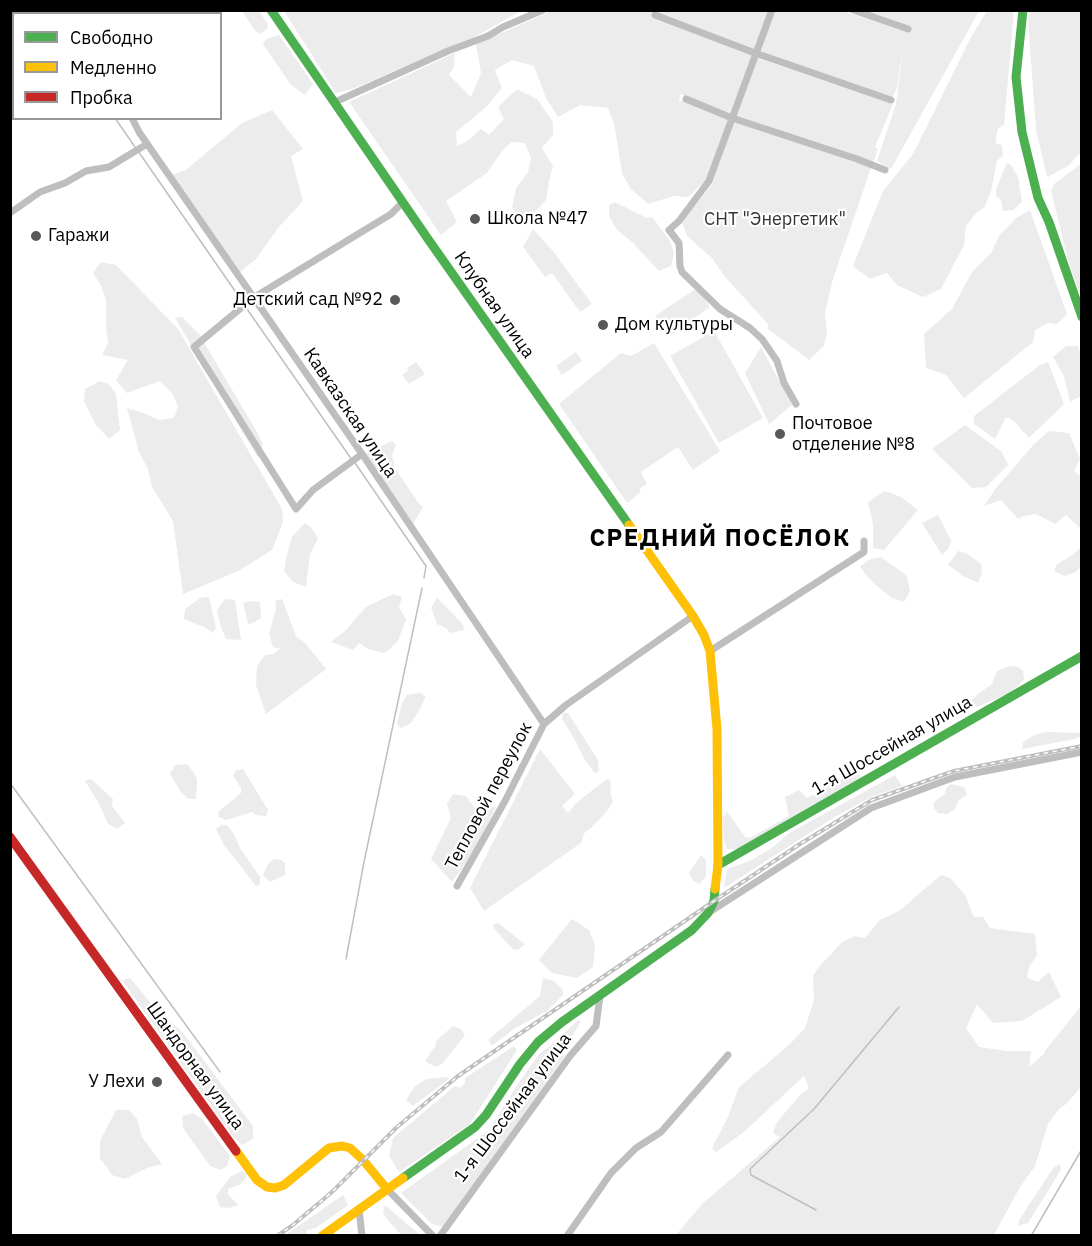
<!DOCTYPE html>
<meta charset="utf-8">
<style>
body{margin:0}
#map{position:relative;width:1092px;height:1246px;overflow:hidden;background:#fff;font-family:"IBM Plex Sans",sans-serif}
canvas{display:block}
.frame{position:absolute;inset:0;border:12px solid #000;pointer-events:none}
.legend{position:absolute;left:12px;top:12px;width:210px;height:108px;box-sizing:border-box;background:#fff;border:2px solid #999;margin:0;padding:8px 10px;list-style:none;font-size:18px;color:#000}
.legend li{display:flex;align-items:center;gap:12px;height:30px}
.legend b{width:30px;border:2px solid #999}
</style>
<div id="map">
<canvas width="1092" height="1246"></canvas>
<div class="frame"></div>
<ul class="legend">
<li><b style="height:8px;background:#4caf50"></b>Свободно</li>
<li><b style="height:8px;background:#ffc107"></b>Медленно</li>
<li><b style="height:8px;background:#c62828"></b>Пробка</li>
</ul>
</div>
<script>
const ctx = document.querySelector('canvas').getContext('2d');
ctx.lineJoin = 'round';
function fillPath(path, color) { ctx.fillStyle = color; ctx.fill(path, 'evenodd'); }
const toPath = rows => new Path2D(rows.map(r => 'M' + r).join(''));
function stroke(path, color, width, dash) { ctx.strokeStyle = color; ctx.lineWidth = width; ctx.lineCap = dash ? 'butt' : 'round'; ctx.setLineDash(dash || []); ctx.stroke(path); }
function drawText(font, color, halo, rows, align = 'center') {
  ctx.font = font + ' "IBM Plex Sans",sans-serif'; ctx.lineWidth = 4.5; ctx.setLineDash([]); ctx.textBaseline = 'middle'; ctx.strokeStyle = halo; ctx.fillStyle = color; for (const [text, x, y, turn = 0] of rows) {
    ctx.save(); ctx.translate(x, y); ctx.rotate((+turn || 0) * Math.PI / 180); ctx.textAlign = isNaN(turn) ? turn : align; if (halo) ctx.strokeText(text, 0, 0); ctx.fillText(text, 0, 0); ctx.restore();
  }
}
fillPath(toPath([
 [242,11,259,11,268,24,267,29,261,34,255,31],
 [284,11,521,11,464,43,437,52,355,88,336,93],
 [552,11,769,11,730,113,680,94,679,101,686,101,729,119,707,179,688,197,674,196,648,204,630,188,622,173,614,123,608,108,580,105,558,117,546,98,534,66,512,60,495,70,502,88,486,107,456,132,457,146,469,140,481,129,489,135,504,119,498,107,517,89,537,99,553,122,553,135,542,148,553,166,549,181,546,200,534,213,521,218,512,208,516,188,528,172,531,158,525,143,511,142,502,151,487,173,446,201,457,222,441,235,349,102,455,53,454,67,449,75,471,97,481,73,476,44],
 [775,11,843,11,906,32,907,30,856,11,979,11,891,169,877,161,896,104,904,43,897,88,892,98,759,52],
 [987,11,1014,11,1004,125,998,128,995,143,1002,145,1003,155,997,161,991,191,984,208,977,212,966,226,964,245,941,289,923,297,897,285,887,273,870,279,853,266,883,191,913,154,971,37],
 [1030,11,1081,11,1081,152,1068,166,1047,177,1036,130,1028,20],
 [279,35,313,84,305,95,291,85,263,44,266,39],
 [757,58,893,104,875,147,878,149,873,163,736,116],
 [272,110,303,149,291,156,303,201,278,228,256,259,239,273,172,175,186,170,242,123],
 [734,122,845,157,871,168,833,279,825,313,827,332,824,346,809,360,767,328,769,325,726,278,711,257,687,236,682,222,712,184],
 [1007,163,1011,165,1018,177,1022,202,1013,210,1003,211,1001,199,996,197,996,189],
 [1081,164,1081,297,1068,260,1051,191,1054,184],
 [615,202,647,218,652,217,669,239,674,253,671,266,659,271,633,243,617,230,609,216,609,205],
 [1030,210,1067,314,1057,324,1048,323,1035,330,1033,342,964,398,946,375,926,368,924,334,952,309,972,272,991,253,999,236,1016,218],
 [533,229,553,251,592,304,580,312,552,273,545,277,523,247],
 [101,262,116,265,178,329,282,509,283,522,272,550,238,571,183,594,173,521,152,487,148,469,139,452,127,408,141,412,159,420,174,418,178,406,172,393,160,381,127,393,116,380,128,360,102,355,108,343,106,329,106,299,100,284,93,273],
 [697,288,710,307,669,336,655,316],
 [182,317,199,334,257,432,263,444,258,458,175,318],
 [714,331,763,418,719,443,670,356],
 [654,343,720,451,693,470,678,447,641,472,647,484,639,489,641,492,627,503,559,404,621,353,631,356],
 [1066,346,1078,346,1081,357,1081,396,1070,402,1064,376,1053,357],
 [761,347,792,405,769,424,745,373],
 [576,352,582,361,562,375,556,366],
 [416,362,425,374,409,384,402,375,408,371,407,368],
 [1048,362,1064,404,1029,438,1014,421,1006,417,995,439,974,424,974,416,1040,365],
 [100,381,109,384,116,394,120,430,109,439,96,425,84,401,85,389],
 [965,425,1002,452,1008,465,986,487,972,488,932,449],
 [1049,431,1069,433,1080,459,1074,471,1081,477,1081,529,1066,515,1055,524,1036,514,1024,516,1018,519,1001,500,984,506,996,488,1034,444],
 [392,441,396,445,392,456,395,468,419,504,423,507,413,524,365,454],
 [885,491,901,497,918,510,884,550,873,548,873,524,868,502],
 [938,515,951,540,949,548,942,555,922,523],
 [305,523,311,527,318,538,310,554,306,587,293,582,284,571,286,558,292,537],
 [1081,547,1081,566,1076,572,1065,576,1054,571,1057,564,1071,556],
 [958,551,968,554,981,564,982,573,978,583,963,576,948,565],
 [881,557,907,576,910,591,904,602,892,598,877,586,865,574,860,566,871,559],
 [393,594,402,597,399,607,406,620,398,641,385,653,368,649,359,643,353,650,331,642,345,631,366,607],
 [209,597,216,628,213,633,204,627,184,619,185,609,200,598],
 [437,598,462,623,465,630,450,633,446,628,437,624,431,608],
 [225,599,235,600,241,640,226,639,221,627,217,610],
 [282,599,296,636,306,644,326,669,266,714,256,685,257,666,265,655,273,654,280,649,273,647,269,634,276,609,275,601],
 [250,601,260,602,261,618,253,623,248,624,243,603],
 [1010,666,1018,667,1023,671,1024,680,1009,693,977,707,971,701,978,694,992,684,997,671],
 [420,693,426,696,419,711,411,723,401,728,397,724,402,703,407,695],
 [563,713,568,713,598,760,599,771,595,773,586,762,572,735,562,719],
 [1045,732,1081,733,1081,736,1075,739,1022,749,1023,742,1034,735],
 [540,749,575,794,562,806,568,813,576,803,608,778,611,783,610,792,613,801,608,810,590,829,585,832,581,843,484,911,470,888],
 [187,764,195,774,197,780,196,799,188,799,181,792,170,774,175,765],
 [243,769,268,810,266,816,256,815,252,812,226,820,218,817,219,811,241,793,241,788,233,776,236,770],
 [857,771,861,778,737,849,727,849,724,840,723,818,727,811,745,837,750,838,789,816,785,797,799,790,807,798],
 [895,775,902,786,871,797,833,818,724,888,727,869,750,861,773,847,789,833],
 [91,779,113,799,112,806,125,823,117,829,108,824,98,802,85,781],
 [951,784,964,787,967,795,959,800,955,809,947,814,938,813,934,808,934,802,945,794,946,788],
 [453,794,466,796,475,808,496,807,476,848,452,882,431,859,451,818,447,804],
 [221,825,227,825,234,834,240,848,260,877,260,884,256,886,224,845,216,829],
 [701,855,706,860,706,876,700,884,693,881,689,873],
 [274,859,281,860,285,863,285,875,270,882,263,875,268,864],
 [941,875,950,878,965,895,974,917,983,917,990,928,1035,934,1037,955,1029,967,1027,978,1038,982,1049,972,1061,997,1022,1021,993,1023,977,1004,966,1028,979,1047,1007,1051,1031,1051,1029,1067,1044,1054,1045,1051,1081,1006,1081,1087,1066,1104,1059,1109,1048,1124,1035,1166,1020,1187,994,1235,676,1235,702,1204,780,1137,773,1133,777,1122,800,1095,809,1088,804,1076,744,1132,716,1152,712,1148,728,1117,739,1087,789,1045,805,1028,814,1000,813,976,818,968,841,943,854,936,865,938,880,920,899,911],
 [572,919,589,930,595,945,593,967,577,978,552,973,539,960],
 [498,923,522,942,525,944,518,950,513,949,495,930,493,925],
 [130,978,150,1002,184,1034,253,1126,253,1139,242,1145,234,1138,122,980],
 [543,978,554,981,563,990,563,995,547,1011,515,1028,492,1046,488,1040,540,996],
 [578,1020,581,1021,563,1052,564,1057,443,1227,432,1224,401,1193,489,1130,517,1085,540,1053,550,1046],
 [453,1026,461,1029,465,1035,442,1064,435,1067,425,1061,436,1045,436,1041],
 [514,1046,517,1050,470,1124,399,1172,389,1156,393,1138,455,1086,460,1088,465,1083,465,1078],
 [447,1077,449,1079,413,1106,406,1100,415,1086,427,1079],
 [116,1110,129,1110,137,1119,142,1137,162,1164,147,1168,125,1179,112,1175,100,1158,100,1141],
 [193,1113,203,1120,230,1156,227,1166,220,1170,210,1166,183,1128,182,1116],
 [1060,1164,1061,1170,1028,1223,1018,1226,1019,1220,1054,1167],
 [242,1171,247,1174,246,1178,239,1185,228,1189,228,1194,238,1205,229,1208,220,1207,216,1196,230,1177],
 [343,1195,348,1205,316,1228,307,1230,306,1235,285,1235],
 [385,1205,420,1235,401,1235,383,1214]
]), '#ececec');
stroke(toPath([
 [40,10,42,14],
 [115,118,135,147],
 [138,151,242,301],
 [247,309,352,460],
 [355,463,426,566,424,578],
 [10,783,220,1072],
 [346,959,364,862,422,588],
 [816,1210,751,1175,750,1169,814,1109,899,1007],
 [1031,1236,1082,1149]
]), '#bfbfbf', 1.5);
stroke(toPath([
 [46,10,48,14],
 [772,10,709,181,679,221,669,230,679,243,680,266,682,272,720,309,750,328,762,339,777,361,784,383,796,404],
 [853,10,908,29],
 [655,15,755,53,891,100],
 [686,99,732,118,857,159,885,170],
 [335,102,448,51,488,36,503,27,543,10],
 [132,118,139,132,362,454,544,724],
 [10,213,40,192,65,183,86,171,109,167,147,144],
 [362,454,313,490,296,509,194,347,253,298,391,214,403,202],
 [710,651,864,552,864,541],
 [457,886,505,801,544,724,566,705,693,616],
 [708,913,871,808,955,777,1082,752],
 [387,1189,433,1236],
 [359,1209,362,1236],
 [440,1236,570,1056,596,1026,600,996],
 [567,1236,611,1173,636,1148,661,1132,728,1055]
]), '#bebebe', 7);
stroke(toPath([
 [271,10,428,239,629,525],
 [1023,10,1016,77,1022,132,1038,198,1049,222,1082,317],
 [718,865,1082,656],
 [403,1178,475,1127,486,1115,520,1064,538,1042,562,1022,692,930,708,913,714,901,715,889]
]), '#4caf50', 9);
stroke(toPath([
 [629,525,693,616,704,635,710,651,717,729,718,865,715,889],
 [236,1151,257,1180,267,1187,275,1188,284,1185,329,1148,342,1146,350,1148,363,1160,387,1189],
 [322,1236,403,1178]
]), '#ffc107', 9);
stroke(toPath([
 [10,837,236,1151]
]), '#c62828', 9);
const rail = toPath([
 [277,1236,293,1225,332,1192,397,1127,458,1076,714,901,800,844,872,800,954,771,1082,746]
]);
stroke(rail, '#bebebe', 4);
stroke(rail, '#fff', 1.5, [4.5]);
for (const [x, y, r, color] of [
 [475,219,6,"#595959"],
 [36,236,6,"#595959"],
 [395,300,6,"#595959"],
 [603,325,6,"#595959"],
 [780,434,6,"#595959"],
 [157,1082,6,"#595959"]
]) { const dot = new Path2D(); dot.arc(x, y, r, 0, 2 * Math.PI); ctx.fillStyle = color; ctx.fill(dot); stroke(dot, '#fff', 2); }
drawText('18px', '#000', '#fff', [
 ["Школа №47",487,219],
 ["Гаражи",48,236],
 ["Детский сад №92",383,300,"right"],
 ["Дом культуры",615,325],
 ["Почтовое",792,424],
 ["отделение №8",792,445],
 ["У Лехи",145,1082,"right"]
], 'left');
drawText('18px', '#333', '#fff', [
 ["СНТ \"Энергетик\"",775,220]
]);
drawText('18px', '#000', '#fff', [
 ["Клубная улица",494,305,55],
 ["Кавказская улица",350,413,56],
 ["1-я Шоссейная улица",892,746,-30],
 ["Тепловой переулок",489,796,-62],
 ["Шандорная улица",195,1066,54],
 ["1-я Шоссейная улица",513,1108,-53]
]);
ctx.letterSpacing = '1.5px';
drawText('bold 24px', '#000', '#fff', [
 ["СРЕДНИЙ ПОСЁЛОК",720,539]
]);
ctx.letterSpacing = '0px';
</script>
